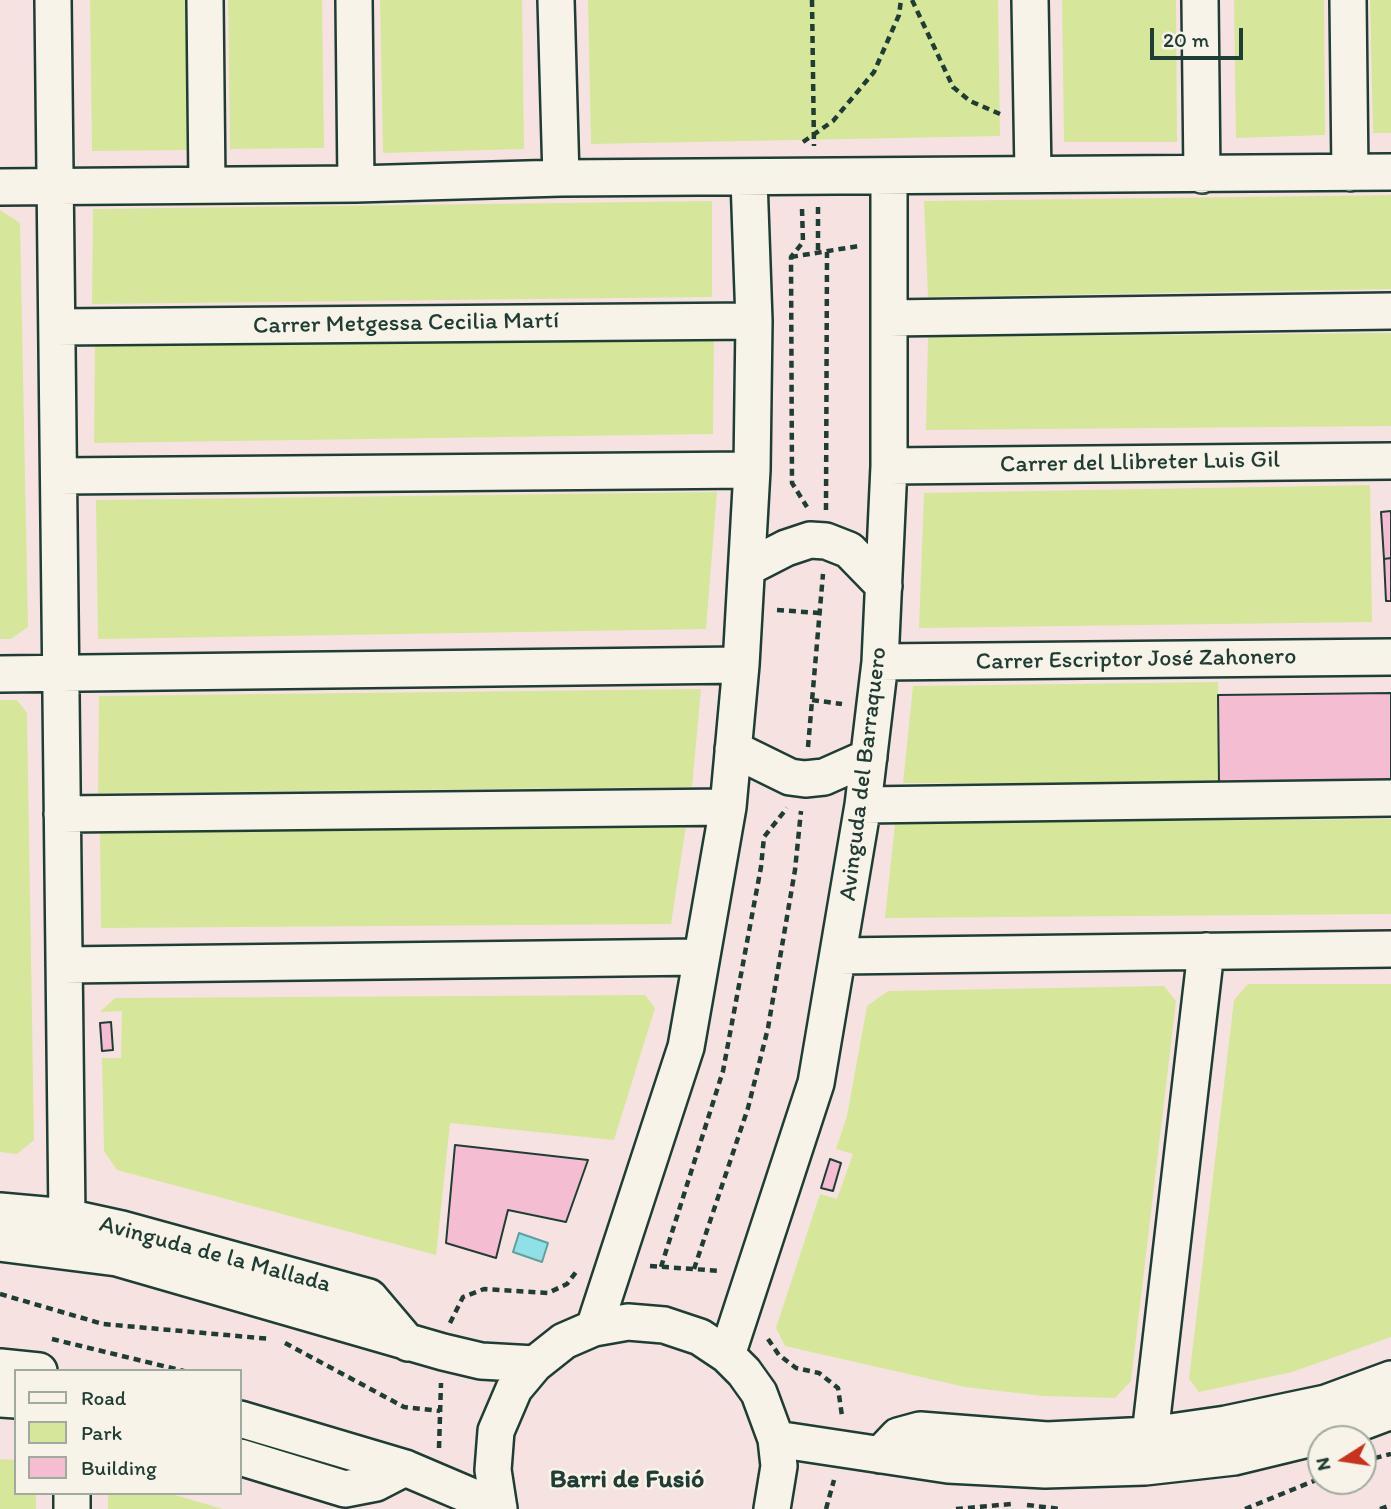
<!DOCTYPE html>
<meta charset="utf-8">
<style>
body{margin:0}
#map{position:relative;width:1391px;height:1509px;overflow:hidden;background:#f6e3e1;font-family:Itim,sans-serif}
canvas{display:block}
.legend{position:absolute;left:14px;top:1369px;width:228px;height:126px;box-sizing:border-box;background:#f7f3e8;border:2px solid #a1aaa0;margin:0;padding:9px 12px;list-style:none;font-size:21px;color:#1f3d34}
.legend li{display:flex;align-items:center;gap:14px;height:35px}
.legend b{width:35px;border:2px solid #a1aaa0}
.north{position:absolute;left:1307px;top:1425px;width:70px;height:70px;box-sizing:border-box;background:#f7f3e8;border:2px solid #a1aaa0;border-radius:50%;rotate:258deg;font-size:19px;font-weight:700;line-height:28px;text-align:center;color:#1f3d34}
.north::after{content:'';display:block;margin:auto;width:24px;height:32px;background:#c8321e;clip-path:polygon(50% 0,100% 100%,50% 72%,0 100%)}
.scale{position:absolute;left:1150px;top:28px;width:93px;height:32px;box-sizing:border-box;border:4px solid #1f3d34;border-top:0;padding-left:9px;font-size:21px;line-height:24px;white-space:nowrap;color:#1f3d34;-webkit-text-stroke:5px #f7f3e8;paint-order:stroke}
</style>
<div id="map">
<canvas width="1391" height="1509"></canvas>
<ul class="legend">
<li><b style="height:9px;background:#f7f3e8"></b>Road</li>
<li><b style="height:19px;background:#d6e79b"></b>Park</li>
<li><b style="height:19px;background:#f5bdd2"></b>Building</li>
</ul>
<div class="north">N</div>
<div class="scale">20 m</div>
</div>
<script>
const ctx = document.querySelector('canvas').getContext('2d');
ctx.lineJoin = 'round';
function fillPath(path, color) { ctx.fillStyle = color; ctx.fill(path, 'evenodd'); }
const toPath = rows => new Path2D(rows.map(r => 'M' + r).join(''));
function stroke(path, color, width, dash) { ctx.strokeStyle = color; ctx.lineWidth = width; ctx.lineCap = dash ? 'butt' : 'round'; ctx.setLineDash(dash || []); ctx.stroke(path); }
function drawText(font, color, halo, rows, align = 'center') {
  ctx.font = font + ' Itim,sans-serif'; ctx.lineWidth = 5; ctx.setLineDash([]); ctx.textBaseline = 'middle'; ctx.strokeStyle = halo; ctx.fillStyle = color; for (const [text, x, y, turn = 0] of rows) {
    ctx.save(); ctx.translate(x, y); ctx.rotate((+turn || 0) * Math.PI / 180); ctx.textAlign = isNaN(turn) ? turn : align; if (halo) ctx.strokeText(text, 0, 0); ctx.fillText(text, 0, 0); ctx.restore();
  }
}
fillPath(toPath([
 [90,0,186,0,187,150,92,151],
 [228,0,322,0,324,148,230,149],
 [380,0,522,0,524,149,383,153],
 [588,0,998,0,1000,136,591,144],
 [1062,0,1176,0,1177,142,1064,142],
 [1234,0,1324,0,1325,135,1236,138],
 [1370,0,1391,0,1391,133,1373,133],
 [1391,195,1391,289,928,297,924,201],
 [712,201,712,297,92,304,93,209],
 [0,210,20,223,28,627,11,639,0,639],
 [1391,333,1391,426,926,430,928,337],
 [714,340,713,434,94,443,95,344],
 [1370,485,1372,622,919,628,924,493],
 [717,492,706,629,98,639,96,500],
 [1218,682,1219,784,903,783,913,686],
 [701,689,692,787,98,793,99,696],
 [0,700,17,700,27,713,34,1140,17,1154,0,1152],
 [1391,819,1391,914,885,918,895,823],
 [686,826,671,924,101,928,100,831],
 [1248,984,1391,984,1391,1337,1292,1372,1199,1392,1189,1379,1234,1000],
 [1164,986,1176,1001,1131,1381,1115,1398,1043,1396,965,1387,785,1346,776,1328,820,1194,837,1199,853,1154,836,1149,847,1116,867,1006,888,991],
 [645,995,655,1008,614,1140,450,1123,436,1255,117,1170,104,1151,102,1058,121,1058,122,1011,100,1012,115,998],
 [0,1459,16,1460,16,1493,36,1493,36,1509,0,1509],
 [108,1493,168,1493,223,1509,108,1509]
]), '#d6e79b');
const water = toPath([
 [519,1233,548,1243,542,1262,513,1252,519,1233]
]);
fillPath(water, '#8fe1e7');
stroke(water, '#629f9f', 2);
const building = toPath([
 [1391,511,1391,558,1384,559,1381,512,1391,511],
 [1391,558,1391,601,1386,601,1384,559,1391,558],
 [1391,693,1391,781,1219,784,1218,695,1391,693],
 [111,1022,113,1050,102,1051,100,1023,111,1022],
 [455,1145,588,1160,566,1222,508,1210,496,1258,446,1243,455,1145],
 [830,1159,841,1163,833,1191,821,1188,830,1159]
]);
fillPath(building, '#f5bdd2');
stroke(building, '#1f3d34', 2);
const street = toPath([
 [53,0,67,1217],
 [205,0,207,185],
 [354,0,356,184],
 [556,0,561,178],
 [1030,0,1033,173],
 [1200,0,1202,175],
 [1348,0,1350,173],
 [0,187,356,184,561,178,1391,172],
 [889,318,1391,311],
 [57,327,754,321],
 [889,466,1391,461],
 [59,476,752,470],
 [747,568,786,548,810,540,826,541,849,550,884,586],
 [880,662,1391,657],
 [0,674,741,665],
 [733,749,790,777,805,779,824,777,869,757],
 [863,805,1391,798],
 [62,814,728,807],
 [839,956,1391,949],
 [64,965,700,957],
 [0,1211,67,1217,122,1229,369,1297,408,1343],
 [0,1243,117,1258,443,1352,481,1361,535,1364],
 [594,1328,686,1047,728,807,741,665,752,470,754,321,749,179],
 [727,1355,816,1083,863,805,880,662,889,466,889,176],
 [0,1367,39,1371],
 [0,1399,16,1400],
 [240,1419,405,1468,499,1508],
 [1150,1435,1206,951],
 [776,1439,948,1465,1045,1470,1145,1467,1234,1457,1333,1433,1391,1411],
 [880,1455,898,1436,920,1430,1047,1440,1150,1435,1226,1424,1326,1403,1391,1379],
 [240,1457,345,1489,376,1483,405,1468],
 [72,1493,72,1509],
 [499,1509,493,1470,496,1431,514,1389,535,1364,564,1341,594,1328,628,1322,664,1325,700,1337,727,1355,744,1372,759,1393,776,1439,779,1466,772,1509]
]);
stroke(street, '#1f3d34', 40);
stroke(toPath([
 [812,0,814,146],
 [912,0,953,87,970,101,1000,114],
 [803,142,833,121,874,72,899,15,901,0],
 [818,207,818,253],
 [802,209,803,242,791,257,792,483,807,507],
 [791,257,859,246],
 [826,510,827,252],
 [777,610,819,613],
 [812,700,842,704],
 [808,747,823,574],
 [650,1266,721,1271],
 [661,1267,723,1071,761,867,764,837,787,808],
 [694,1269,748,1108,768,1028,795,870,801,811],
 [0,1294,103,1324,271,1339],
 [450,1323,463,1297,484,1289,548,1293,567,1284,576,1272],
 [52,1339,184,1371],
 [768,1339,779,1355,796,1368,819,1373,838,1388,842,1416],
 [285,1343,404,1407,440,1411],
 [439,1448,441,1383],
 [1363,1461,1391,1454],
 [1027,1505,1061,1509],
 [826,1509,834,1480],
 [956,1509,1011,1504],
 [1245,1509,1321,1478],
 [1380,1509,1391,1505]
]), '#1f3d34', 4.5, [7, 5]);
stroke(street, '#f7f3e8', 35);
drawText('24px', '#1f3d34', '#f7f3e8', [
 ["Carrer Metgessa Cecilia Martí",406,324,-1],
 ["Carrer del Llibreter Luis Gil",1140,463,-1],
 ["Carrer Escriptor José Zahonero",1136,660,-1],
 ["Avinguda del Barraquero",864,774,-83],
 ["Avinguda de la Mallada",215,1255,15]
]);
drawText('bold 26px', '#1f3d34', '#f7f3e8', [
 ["Barri de Fusió",627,1480]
]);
</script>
